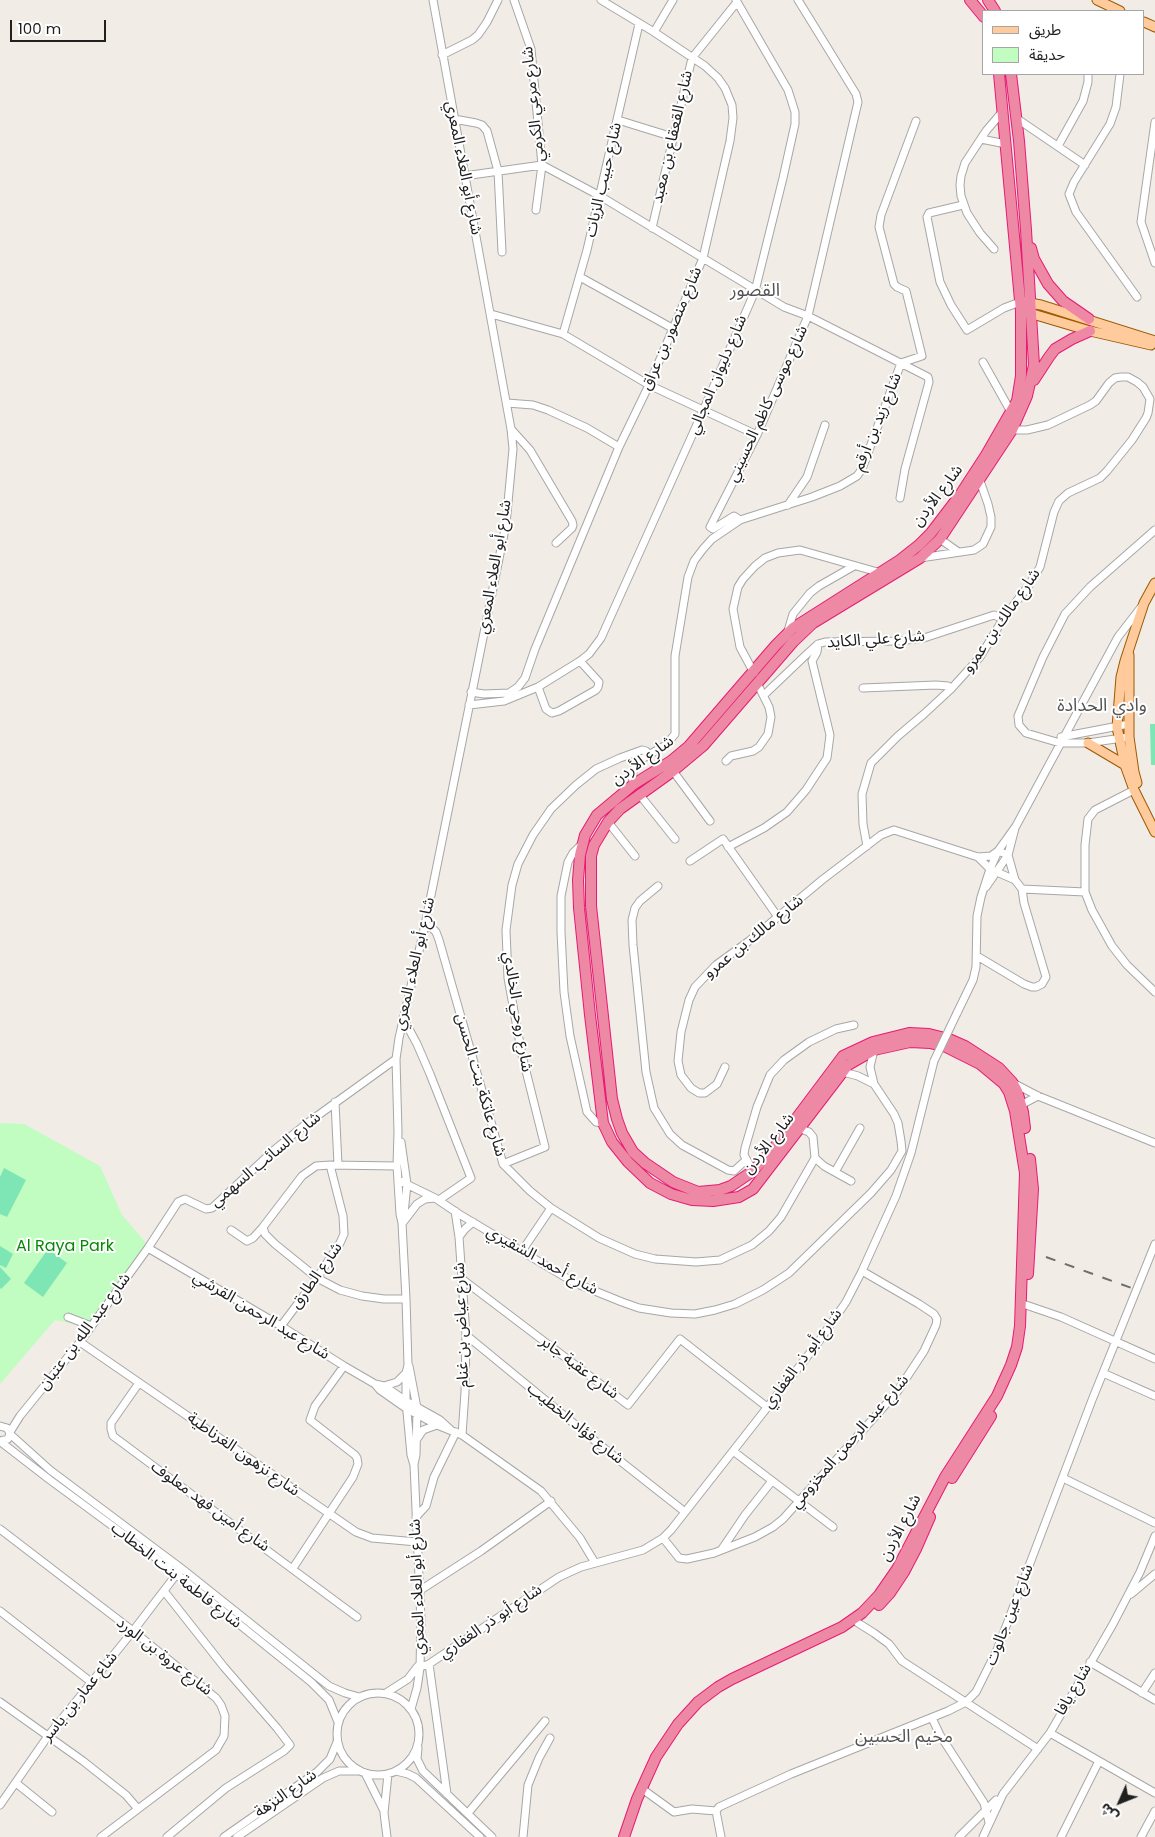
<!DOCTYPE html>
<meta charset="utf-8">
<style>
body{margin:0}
#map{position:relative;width:1155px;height:1837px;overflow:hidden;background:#f1ece6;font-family:Poppins,"Noto Sans Arabic",sans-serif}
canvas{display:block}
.legend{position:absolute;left:982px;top:10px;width:162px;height:65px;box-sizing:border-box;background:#fff;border:1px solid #a6a6a6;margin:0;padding:6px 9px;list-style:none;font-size:15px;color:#202020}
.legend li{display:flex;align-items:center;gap:10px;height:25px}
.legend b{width:25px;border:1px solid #a6a6a6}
.north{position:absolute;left:1095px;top:1777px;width:50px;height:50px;-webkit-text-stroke:4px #fff;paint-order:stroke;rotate:226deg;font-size:14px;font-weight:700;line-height:20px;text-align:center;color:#202020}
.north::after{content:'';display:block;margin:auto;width:18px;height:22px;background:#202020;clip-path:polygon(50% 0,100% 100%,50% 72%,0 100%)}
.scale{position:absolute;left:10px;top:20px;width:96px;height:22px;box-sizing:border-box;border:2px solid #202020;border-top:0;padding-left:6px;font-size:15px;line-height:18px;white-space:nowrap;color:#202020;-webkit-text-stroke:4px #fff;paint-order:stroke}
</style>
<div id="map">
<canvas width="1155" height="1837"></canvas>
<ul class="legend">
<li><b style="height:6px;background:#ffcb9d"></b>طريق</li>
<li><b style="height:14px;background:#c1fdc0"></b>حديقة</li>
</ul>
<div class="north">ش</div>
<div class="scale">100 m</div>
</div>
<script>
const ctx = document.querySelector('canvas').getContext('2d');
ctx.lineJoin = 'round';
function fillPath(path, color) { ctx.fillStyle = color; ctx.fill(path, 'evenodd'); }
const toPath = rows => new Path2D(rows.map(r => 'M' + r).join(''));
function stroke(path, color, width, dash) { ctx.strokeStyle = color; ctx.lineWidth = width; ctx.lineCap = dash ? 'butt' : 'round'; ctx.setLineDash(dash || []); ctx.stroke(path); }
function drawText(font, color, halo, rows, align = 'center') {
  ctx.font = font + ' Poppins,"Noto Sans Arabic",sans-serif'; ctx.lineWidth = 4; ctx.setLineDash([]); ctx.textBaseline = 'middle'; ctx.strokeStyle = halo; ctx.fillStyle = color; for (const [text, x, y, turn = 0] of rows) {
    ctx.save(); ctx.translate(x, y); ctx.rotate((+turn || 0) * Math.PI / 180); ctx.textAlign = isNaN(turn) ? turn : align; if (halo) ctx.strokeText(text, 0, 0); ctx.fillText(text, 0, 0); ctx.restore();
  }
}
fillPath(toPath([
 [0,1123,24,1124,100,1166,122,1215,148,1245,90,1327,55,1320,0,1384]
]), '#c1fdc0');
fillPath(toPath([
 [1150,724,1155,724,1155,765,1151,765],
 [4,1168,26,1180,7,1217,0,1214,0,1177],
 [0,1246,13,1254,6,1268,0,1265],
 [48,1249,67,1263,43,1297,24,1283],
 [0,1267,11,1279,1,1289,0,1288]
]), '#7ee5b4');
const minor = toPath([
 [514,0,531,49,542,165,536,210],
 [654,32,673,0],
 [442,55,472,40,478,35,487,22,498,0],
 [1120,74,1116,107,1110,124,1074,182,1069,194,1076,212,1137,297],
 [1016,118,1085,165],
 [454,119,476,123,482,125,487,131,498,171,502,252],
 [618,120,673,137],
 [1155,122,1141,222,1155,263],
 [981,139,1006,144],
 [1058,146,1083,101,1088,82,1088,74],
 [464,176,542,165,600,196,784,307,808,316,928,377,929,382,905,469,900,498],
 [963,205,929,213,927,217,940,282,951,305,967,330,1004,308,1020,302],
 [652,228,692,58,737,2],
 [994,249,980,233,967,213,961,196,960,185,961,176,965,163,986,131,1003,111],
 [580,277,672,328],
 [491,314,563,334,649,385,757,435],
 [563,334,587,250,639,24],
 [983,362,1011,412],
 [507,403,533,405,548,410,587,428,619,447],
 [511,429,530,450,572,521,573,525,572,528,556,543],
 [788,505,807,477,825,425],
 [740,520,734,516,713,529,710,527,757,435,808,316,858,102,856,94,798,0],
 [940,539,957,551],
 [920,558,974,550,983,544,991,527,991,517,988,504,980,481],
 [787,634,793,614,810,593,819,586,854,566],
 [754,673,740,647,733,609,738,587,743,579,755,566,765,558,778,553,800,550,881,573],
 [538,687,546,709,552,713,559,711,596,690,598,687,599,682,580,661],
 [863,688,936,685,948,686,951,689],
 [471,692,484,694,509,693,518,687,525,678,535,649,619,447,649,385,703,258,730,141,733,118,732,105,725,88,718,78,705,66,654,32,601,0],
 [764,695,808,653,818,644,825,642,898,641,924,638,994,615,1003,619],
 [469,705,504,701,538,687,580,661,589,654,601,638,703,411,755,291,783,178,795,124,795,112,788,90,736,0],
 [1061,737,1129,724],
 [1129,737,1088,743,1060,743,1026,733,1019,725,1018,716,1043,657,1065,614,1090,587,1155,530],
 [726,761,731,756,753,751,759,747,768,734,771,717,769,707,757,683],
 [673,771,710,821],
 [634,784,632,777,634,768,640,760,666,745,675,734,675,656,688,577,694,561,703,549,712,539,740,520,812,497,840,486,857,476,862,469,901,363,922,356,906,291,897,287,894,284,879,227,881,215,916,121],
 [1134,790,1095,810,1088,819,1085,845,1085,892,1092,910,1112,946,1127,965,1155,992],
 [639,794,675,839],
 [608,822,635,856],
 [582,844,573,853,568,862,561,896,561,932,564,992,570,1036,587,1112,596,1122,603,1123],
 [867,846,863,824,862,794,871,763,898,736,924,714,951,689,980,657,1003,619,1029,585,1040,567,1054,512,1059,501,1068,493,1100,478,1107,471,1132,440,1146,418,1148,413,1150,399,1143,387,1137,382,1128,377,1121,377,1115,378,1109,383,1096,401,1090,405,1048,425,1027,430,1012,430],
 [728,847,764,828,787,812,806,790,827,758,830,735,812,661,817,652,818,644],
 [978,857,990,869,1015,880],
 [690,861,723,839,778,917],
 [658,886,640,901,635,908,632,920,633,945,646,1072,654,1108,670,1134,682,1145,728,1170,734,1171,746,1160],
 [986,887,1008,855,1015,828],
 [1022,889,1085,892],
 [425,925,432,928,436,932,439,940,503,1164,530,1191,551,1208,599,1238,635,1254,655,1259,696,1262,720,1260,752,1245,769,1231,781,1217,815,1158],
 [977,956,1024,984,1032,987,1036,987,1042,984,1046,977,1024,903,1022,889,1015,880,1008,855,998,851],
 [957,1013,973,980,976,967,977,916,981,897,990,869,998,851,1016,826,1118,637,1142,606],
 [403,1018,417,1044,430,1074,471,1178,439,1200],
 [725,1067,717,1084,705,1093,699,1093,691,1088,681,1075,678,1061,681,1032,689,1000,695,987,716,965,749,941,822,880,881,835,894,830,978,857,991,856,998,851],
 [843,1072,858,1076,874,1084],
 [1015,1084,1038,1096,1155,1143],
 [335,1102,338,1165],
 [1021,1105,1038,1096],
 [801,1129,809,1132,813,1137,815,1158,824,1166,851,1181],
 [401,1142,407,1184,404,1214,402,1218],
 [503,1164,545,1147,522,1055,508,978,506,930,512,885,518,864,533,835,551,809,576,785,596,769,620,758,642,750,646,751,649,755],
 [753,1171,744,1155,745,1148,757,1107,770,1075,784,1060,809,1042,836,1029,854,1025],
 [835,1172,860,1128],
 [398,1180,435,1198,459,1214,575,1283,622,1302,639,1308,671,1313,695,1314,715,1310,735,1304,763,1290,789,1273,871,1193,891,1170,902,1151,901,1141,898,1123,894,1114,874,1084,870,1067,874,1050],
 [455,1211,459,1237,466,1335,465,1392,462,1435],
 [404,1221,417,1204,425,1199,435,1198],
 [263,1227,265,1234,275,1244,317,1278,340,1290,362,1296,384,1299,406,1299],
 [231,1230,247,1241,253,1238,263,1227,302,1176,316,1166,330,1165,397,1166],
 [459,1237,465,1229,473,1222],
 [148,1248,281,1326,344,1366,375,1384,384,1386,406,1401,440,1420,451,1430],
 [522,1251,551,1208],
 [462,1279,628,1405,680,1339,767,1407],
 [1026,1305,1061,1317,1155,1359],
 [68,1317,91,1326],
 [281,1326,317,1278,340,1243,344,1234,343,1216,330,1165],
 [466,1335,600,1445,685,1512],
 [80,1342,356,1532,372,1538,417,1542],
 [409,1366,417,1408,416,1455,414,1464],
 [1103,1373,1155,1396],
 [139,1383,111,1423,111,1429,113,1436,357,1617],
 [375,1384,380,1390,407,1409,437,1425,462,1435,541,1491,580,1538,595,1563],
 [384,1386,397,1382,406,1373],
 [0,1426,7,1428,10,1433,8,1439,0,1441],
 [10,1432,20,1416,80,1342,148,1248,178,1202,185,1199,206,1209,212,1208,273,1151,306,1124,396,1059],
 [10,1434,50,1470,181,1568,329,1686,345,1693,359,1697],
 [417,1439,423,1430,437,1425],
 [1,1442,50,1480,168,1567,311,1682,329,1700,338,1722],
 [733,1451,833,1527],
 [1063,1478,1155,1523],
 [416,1517,426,1506,434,1477,456,1432],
 [0,1529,133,1631,216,1698,221,1705,225,1716,224,1736,216,1750,101,1837],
 [663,1538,679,1558,687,1559,714,1553,755,1537,773,1527,783,1519,897,1392,924,1351,936,1325,937,1319,934,1314,919,1304,862,1271],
 [722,1549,745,1515,772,1481],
 [293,1568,353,1477,358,1464,357,1458,355,1455,310,1420,315,1406,344,1366],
 [164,1591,224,1667,277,1728,290,1745,284,1751,226,1788,167,1837],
 [419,1591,481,1551,551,1501],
 [1131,1594,1155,1574],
 [0,1611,91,1682],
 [858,1623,874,1633,889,1644,902,1661,1038,1749],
 [1090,1662,1155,1700],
 [429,1664,447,1794],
 [417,1668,429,1664,559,1577,581,1567,643,1550,663,1538,671,1530,817,1344,846,1302,862,1271,896,1196,911,1153,934,1061],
 '337 1734a41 41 0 1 1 82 0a41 41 0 1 1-82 0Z',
 [386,1693,408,1679,418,1666],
 [1142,1693,1155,1673],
 [0,1702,83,1761,126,1795,138,1809],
 [411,1709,417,1688,420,1668,421,1621,414,1465,411,1455,406,1401,406,1373,408,1365,406,1299,402,1223,400,1214,397,1166,398,1132,396,1059,399,1038,425,925,506,524,513,449,511,429,433,0],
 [932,1718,940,1735,984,1803,989,1822],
 [1050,1733,1155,1793],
 [418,1748,417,1759,423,1771,492,1837],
 [396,1771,408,1774,416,1778,480,1837],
 [365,1773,384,1811],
 [16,1783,52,1812],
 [645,1791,674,1812,692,1809,716,1811],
 [0,1805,48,1736,133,1631,179,1571],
 [468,1813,545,1721],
 [224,1837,317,1772,330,1759,337,1742],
 [237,1837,323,1778,339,1771,359,1771],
 [387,1837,384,1813,388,1774],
 [523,1837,528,1785,539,1758,550,1738],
 [721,1837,716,1811,719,1807,791,1774,948,1711,966,1702,976,1692,997,1650,1092,1400,1155,1244],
 [959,1837,996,1800],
 [983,1837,1003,1794,1050,1733,1113,1624,1140,1572,1155,1536],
 [1061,1837,1099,1761],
 [1141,1837,1155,1811]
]);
const major = toPath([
 [1097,0,1120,11],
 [1144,22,1155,27],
 [1024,302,1041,305,1155,341],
 [1026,312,1090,331,1151,345],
 [1155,583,1144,603,1125,661,1121,677,1117,727,1125,765,1134,790,1155,832],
 [1129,655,1129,737,1134,772,1137,783],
 [1088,743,1125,765]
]);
const highway = toPath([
 [970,0,984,17],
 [988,0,995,11],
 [1011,74,1019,141,1026,230,1034,365,1027,396,1012,430,940,539,920,558,813,623,793,642,703,746,673,771,620,809,608,822,594,845,591,856,591,906,612,1099,617,1119,622,1133,633,1152,645,1163,673,1182,698,1192,720,1190,731,1186,753,1171,774,1148,843,1056,873,1042,909,1033,929,1034,949,1039,965,1046,999,1068,1012,1082,1017,1091,1023,1112,1025,1128],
 [1031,248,1034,259,1048,284,1063,301,1089,319],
 [1034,380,1049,357,1055,349,1072,339,1090,331],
 [1028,1274,1033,1189,1030,1159],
 [952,1478,991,1416],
 [879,1605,890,1593,904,1572,916,1549,930,1517],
 [624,1837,637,1799,656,1757,678,1724,698,1702,718,1687,732,1679,842,1627,862,1613,879,1595,897,1569,945,1477,997,1396,1011,1365,1017,1347,1020,1326,1025,1173,1015,1111,1009,1092,1004,1084,980,1064,946,1047,930,1043,910,1042,874,1050,848,1065,753,1189,739,1197,713,1201,692,1200,671,1194,650,1183,628,1162,612,1142,603,1123,590,1015,579,908,578,880,580,855,585,835,597,815,634,784,671,761,689,746,776,645,793,628,900,560,919,545,931,533,960,495,986,455,1017,401,1021,376,1021,311,999,74]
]);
stroke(minor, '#a7a7a7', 9);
stroke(major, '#9c5900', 11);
stroke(highway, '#e81a74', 12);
stroke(minor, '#fff', 7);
stroke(major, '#ffcb9d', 9);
stroke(highway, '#ed88a5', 10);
stroke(toPath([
 [1046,1257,1137,1290]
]), '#6e6e6e', 2, [10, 10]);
const minorBridge = toPath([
 [934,1061,957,1013]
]);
stroke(minorBridge, '#a7a7a7', 9, []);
stroke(minorBridge, '#fff', 7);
drawText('16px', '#202020', '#fff', [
 ["شارع مرعي الكرمي",534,104,-96],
 ["شارع القعقاع بن معبد",673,137,-77],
 ["شارع أبو العلاء المعري",463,168,79],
 ["شارع حبيب الزيات",604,180,-77],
 ["شارع منصور بن عراق",672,329,-67],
 ["شارع دليوان المجالي",718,375,-67],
 ["شارع موسى كاظم الحسيني",768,404,-65],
 ["شارع زيد بن أرقم",878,422,-68],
 ["شارع الأردن",938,496,-53],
 ["شارع أبو العلاء المعري",495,567,-80],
 ["شارع مالك بن عمرو",1002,621,-55],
 ["شارع علي الكايد",876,640,-4],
 ["شارع الأردن",643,761,-36],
 ["شارع مالك بن عمرو",754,937,-39],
 ["شارع أبو العلاء المعري",415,964,-77],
 ["شارع روحي الخالدي",517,1012,81],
 ["شارع عاتكة بنت الحسن",480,1085,74],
 ["شارع الأردن",769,1144,-52],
 ["شارع السائب السهمي",266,1160,-40],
 ["شارع أحمد الشقيري",542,1261,29],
 ["شارع الطارق",317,1276,-55],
 ["شارع عبد الرحمن القرشي",261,1316,31],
 ["شارع عياض بن غنام",462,1325,-92],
 ["شارع عبد الله بن عتبان",85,1332,-53],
 ["شارع أبو ذر الغفاري",803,1359,-53],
 ["شارع عقبة جابر",579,1368,37],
 ["شارع فؤاد الخطيب",575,1424,39],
 ["شارع عبد الرحمن المخزومي",850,1442,-49],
 ["شارع نزهون الغرناطية",243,1455,35],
 ["شارع أمين فهد معلوف",210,1507,36],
 ["شارع الأردن",901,1528,-63],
 ["شارع فاطمة بنت الخطاب",176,1576,38],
 ["شارع أبو العلاء المعري",418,1587,-92],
 ["شارع عين جالوت",1010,1615,-69],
 ["شارع أبو ذر الغفاري",491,1622,-34],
 ["شارع عروة بن الورد",164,1657,38],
 ["شارع يافا",1074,1690,-60],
 ["شاع عمار بن ياسر",80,1697,-51],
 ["شارع النزهة",286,1794,-35]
]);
drawText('16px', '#058804', '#fff', [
 ["Al Raya Park",65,1247]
]);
drawText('18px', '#535353', '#fff', [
 ["القصور",755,291],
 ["وادي الحدادة",1102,706],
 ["مخيم الحسين",904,1737]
]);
</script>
